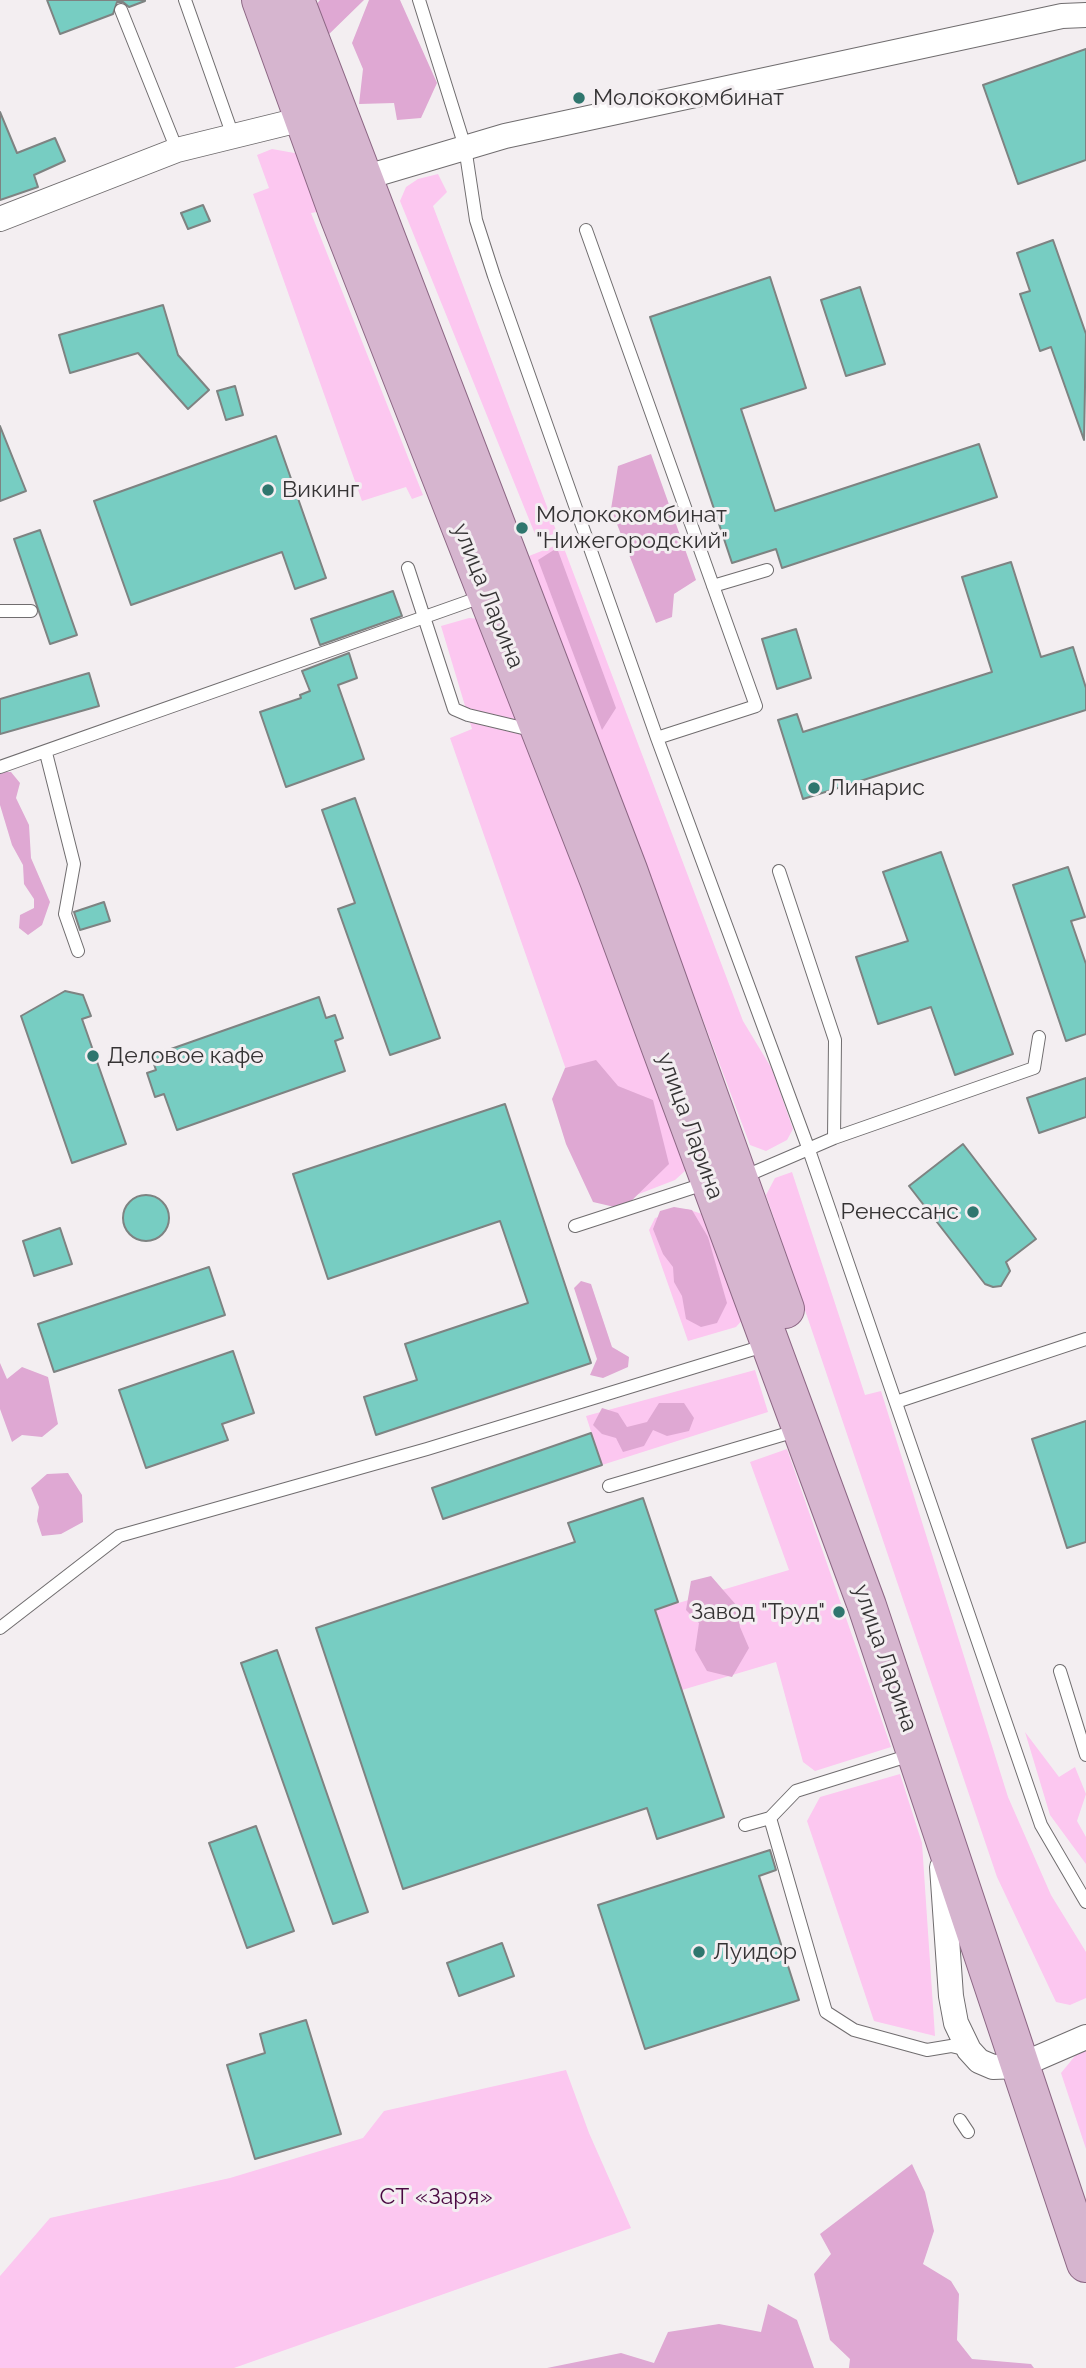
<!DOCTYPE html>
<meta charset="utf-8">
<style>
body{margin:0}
canvas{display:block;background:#f3eef1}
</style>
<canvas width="1086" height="2368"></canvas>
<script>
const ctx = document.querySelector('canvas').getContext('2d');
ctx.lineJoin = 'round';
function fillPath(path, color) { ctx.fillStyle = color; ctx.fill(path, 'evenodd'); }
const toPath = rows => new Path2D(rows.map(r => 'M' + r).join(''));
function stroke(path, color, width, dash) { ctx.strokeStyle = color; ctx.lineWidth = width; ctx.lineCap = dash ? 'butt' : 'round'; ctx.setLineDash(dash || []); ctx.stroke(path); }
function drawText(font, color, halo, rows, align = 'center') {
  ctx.font = font + ' Raleway,sans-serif'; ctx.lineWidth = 6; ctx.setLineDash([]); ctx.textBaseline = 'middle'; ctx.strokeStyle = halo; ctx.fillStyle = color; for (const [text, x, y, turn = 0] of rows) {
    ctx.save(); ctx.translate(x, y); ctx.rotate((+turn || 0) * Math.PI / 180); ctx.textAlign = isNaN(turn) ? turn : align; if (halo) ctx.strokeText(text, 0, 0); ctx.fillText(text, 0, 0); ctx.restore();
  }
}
fillPath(toPath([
 [272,149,300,154,322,211,311,213,423,495,412,499,406,487,362,501,253,194,269,188,257,155],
 [438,174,447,192,433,206,557,533,537,539,400,201,406,187,418,179],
 [562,543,743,1021,772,1069,793,1129,787,1140,766,1151,750,1145,529,556],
 [469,618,480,619,487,626,686,1170,675,1180,613,1204,450,738,472,729,441,626],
 [792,1172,865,1395,881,1391,1008,1797,1051,1895,1086,1952,1086,1998,1070,2005,1056,2002,997,1877,766,1195,775,1178],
 [687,1209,708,1216,745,1317,736,1327,688,1341,649,1230,655,1218],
 [755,1370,768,1412,602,1465,586,1416],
 [787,1449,891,1747,815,1771,803,1762,776,1662,682,1690,655,1610,789,1570,750,1462],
 [1025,1732,1059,1777,1075,1767,1086,1794,1077,1821,1086,1837,1086,1864,1050,1815],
 [900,1774,922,1843,935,2036,874,2021,807,1821,820,1797],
 [1086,2048,1086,2149,1061,2073,1079,2051],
 [566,2070,589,2133,631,2228,234,2368,0,2368,0,2276,50,2218,230,2178,363,2138,384,2111]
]), '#fcc7f0');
fillPath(toPath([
 [320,0,364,0,323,40,311,11],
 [369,0,400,0,437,83,421,118,397,120,394,103,359,104,363,69,352,43],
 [651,454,696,580,674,594,672,617,656,623,611,509,618,466],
 [557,548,616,708,602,730,538,560],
 [0,772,11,772,20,783,16,798,29,825,31,858,50,902,42,925,28,935,19,928,20,915,34,908,34,899,24,884,23,865,12,845,0,805],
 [596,1060,618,1086,653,1100,669,1164,623,1209,593,1202,566,1144,552,1099,565,1068],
 [674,1207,692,1210,708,1237,727,1303,717,1323,701,1327,686,1319,682,1296,674,1282,673,1267,663,1254,653,1229,660,1211],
 [581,1281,591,1284,612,1347,629,1357,628,1367,603,1378,590,1375,597,1359,574,1288],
 [0,1363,7,1379,22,1367,48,1377,58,1424,42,1437,22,1435,12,1442,0,1409],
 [659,1403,684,1403,694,1418,689,1431,667,1436,653,1430,644,1446,623,1452,616,1438,602,1434,593,1425,602,1408,618,1413,627,1427,647,1422],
 [68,1473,82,1495,83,1522,61,1534,42,1536,37,1521,39,1507,31,1488,47,1474],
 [711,1576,737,1606,740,1627,749,1648,732,1677,707,1671,695,1650,699,1623,686,1610,691,1581],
 [912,2164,925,2192,934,2231,923,2264,951,2281,959,2294,957,2340,972,2359,1031,2364,1034,2368,849,2368,850,2359,830,2340,814,2274,831,2254,820,2234],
 [768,2304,797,2320,814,2368,547,2368,621,2353,654,2363,668,2332,719,2324,761,2332]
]), '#dfa8d3');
const building = toPath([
 [47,0,145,0,145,1,129,7,123,2,117,2,113,14,60,34,47,0],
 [1086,49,1086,160,1018,184,983,85,1086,49],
 [0,112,17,153,55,138,65,161,34,175,38,187,0,200,0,112],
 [203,205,210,221,188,229,181,213,203,205],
 [1053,240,1086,334,1084,440,1051,347,1040,351,1020,294,1030,291,1017,253,1053,240],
 [770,277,806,388,741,409,775,511,979,444,997,497,782,568,776,549,732,563,650,317,770,277],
 [860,287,885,364,846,376,821,300,860,287],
 [163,305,178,355,209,390,188,409,138,353,70,373,59,335,163,305],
 [235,386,243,415,226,420,217,391,235,386],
 [0,426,26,491,0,501,0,426],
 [276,436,326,578,295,589,282,552,131,605,94,501,276,436],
 [40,530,77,635,50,644,14,539,40,530],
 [1011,562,1041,657,1073,647,1086,688,1086,710,803,799,778,720,797,714,803,732,992,672,962,577,1011,562],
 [393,591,402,616,320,645,311,619,393,591],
 [796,629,811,678,777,689,762,639,796,629],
 [349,653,357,678,338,685,364,759,286,787,260,712,301,698,300,695,310,691,302,671,349,653],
 [89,673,99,706,0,734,0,699,89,673],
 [355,798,440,1038,390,1055,338,909,355,903,322,810,355,798],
 [941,852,1013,1054,955,1075,931,1007,878,1024,856,957,908,941,883,872,941,852],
 [1068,867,1085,917,1071,921,1086,964,1086,1034,1066,1041,1013,885,1068,867],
 [104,902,110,921,80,930,74,912,104,902],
 [65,991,83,995,91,1016,82,1019,126,1144,72,1163,21,1016,65,991],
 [319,997,326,1018,335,1015,343,1038,335,1041,345,1071,177,1130,164,1094,155,1097,147,1073,156,1070,151,1056,319,997],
 [1086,1078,1086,1117,1039,1133,1027,1098,1086,1078],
 [505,1104,591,1363,376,1435,364,1397,417,1380,405,1344,528,1303,500,1221,328,1279,293,1174,505,1104],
 [963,1144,1036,1239,1006,1262,1010,1271,1001,1286,993,1287,985,1284,909,1186,963,1144],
 '123 1218a23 23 0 1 1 46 0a23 23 0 1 1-46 0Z',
 [60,1228,72,1264,34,1276,23,1241,60,1228],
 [209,1267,225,1315,54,1372,38,1324,209,1267],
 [233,1351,254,1413,222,1424,228,1440,146,1468,119,1390,233,1351],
 [1086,1421,1086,1542,1067,1548,1032,1439,1086,1421],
 [591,1433,602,1465,443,1519,432,1488,591,1433],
 [643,1498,678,1602,655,1610,724,1817,657,1839,647,1808,403,1889,316,1628,575,1542,568,1523,643,1498],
 [277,1650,368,1912,333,1924,241,1663,277,1650],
 [256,1826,294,1931,247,1948,209,1843,256,1826],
 [770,1850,776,1870,759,1876,799,2000,645,2049,598,1905,770,1850],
 [502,1943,514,1976,459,1996,447,1963,502,1943],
 [306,2020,341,2134,255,2159,227,2065,265,2053,260,2034,306,2020]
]);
fillPath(building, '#77cdc2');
stroke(building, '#7e8382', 2);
const service = toPath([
 [185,0,233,136],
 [419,0,465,147,476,220,494,276,657,738,809,1150,1041,1825,1086,1902],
 [121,10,177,150],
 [586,230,756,706,657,738],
 [408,568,454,709,468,715,531,730],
 [713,586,767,570],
 [0,611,31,611],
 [46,753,74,864,65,914,78,951],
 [0,767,484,596],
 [834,1138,1034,1068,1039,1037],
 [741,1178,834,1138,835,1040,779,871],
 [575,1226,707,1183],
 [896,1402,1086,1339],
 [609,1486,799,1430],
 [0,1628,119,1536,427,1449,767,1345],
 [1060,1671,1086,1755],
 [770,1818,826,2012,854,2030,927,2050,951,2046,968,2050],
 [745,1825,770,1818,796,1791,914,1754],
 [960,2120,968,2132]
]);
const minor = toPath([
 [350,182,505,136,1062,16,1086,15],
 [0,219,177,150,303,119,314,131],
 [942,1867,951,1996,956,2023,969,2050,979,2061,993,2067,1019,2066,1086,2037]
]);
const primary = toPath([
 [261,0,339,216,599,880,867,1606,1086,2263],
 [295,0,628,870,785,1309]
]);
stroke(service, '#706d6f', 14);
stroke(minor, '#706d6f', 26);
stroke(primary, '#8c6784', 40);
stroke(service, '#fff', 12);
stroke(minor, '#fff', 24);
stroke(primary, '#d6b5cf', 38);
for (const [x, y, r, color] of [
 [579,98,7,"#2f766e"],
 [268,490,7,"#2f766e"],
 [522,528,7,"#2f766e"],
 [814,788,7,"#2f766e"],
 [93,1056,7,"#2f766e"],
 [973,1212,7,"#2f766e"],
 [839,1612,7,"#2f766e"],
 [699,1952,7,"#2f766e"]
]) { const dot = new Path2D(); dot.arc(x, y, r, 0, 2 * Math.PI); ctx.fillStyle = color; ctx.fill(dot); stroke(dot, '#f3eef1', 2.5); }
drawText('23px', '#353334', '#f3eef1', [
 ["Молококомбинат",593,98],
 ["Викинг",282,490],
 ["Молококомбинат",536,515],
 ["\"Нижегородский\"",536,541],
 ["Линарис",828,788],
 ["Деловое кафе",107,1056],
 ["Ренессанс",959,1212,"right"],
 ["Завод \"Труд\"",825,1612,"right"],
 ["Луидор",713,1952]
], 'left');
drawText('23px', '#353334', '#f3eef1', [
 ["улица Ларина",488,596,68],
 ["улица Ларина",690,1126,70],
 ["улица Ларина",885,1658,71]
]);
drawText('23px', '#4a0942', '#f3eef1', [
 ["СТ «Заря»",436,2197]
]);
</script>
